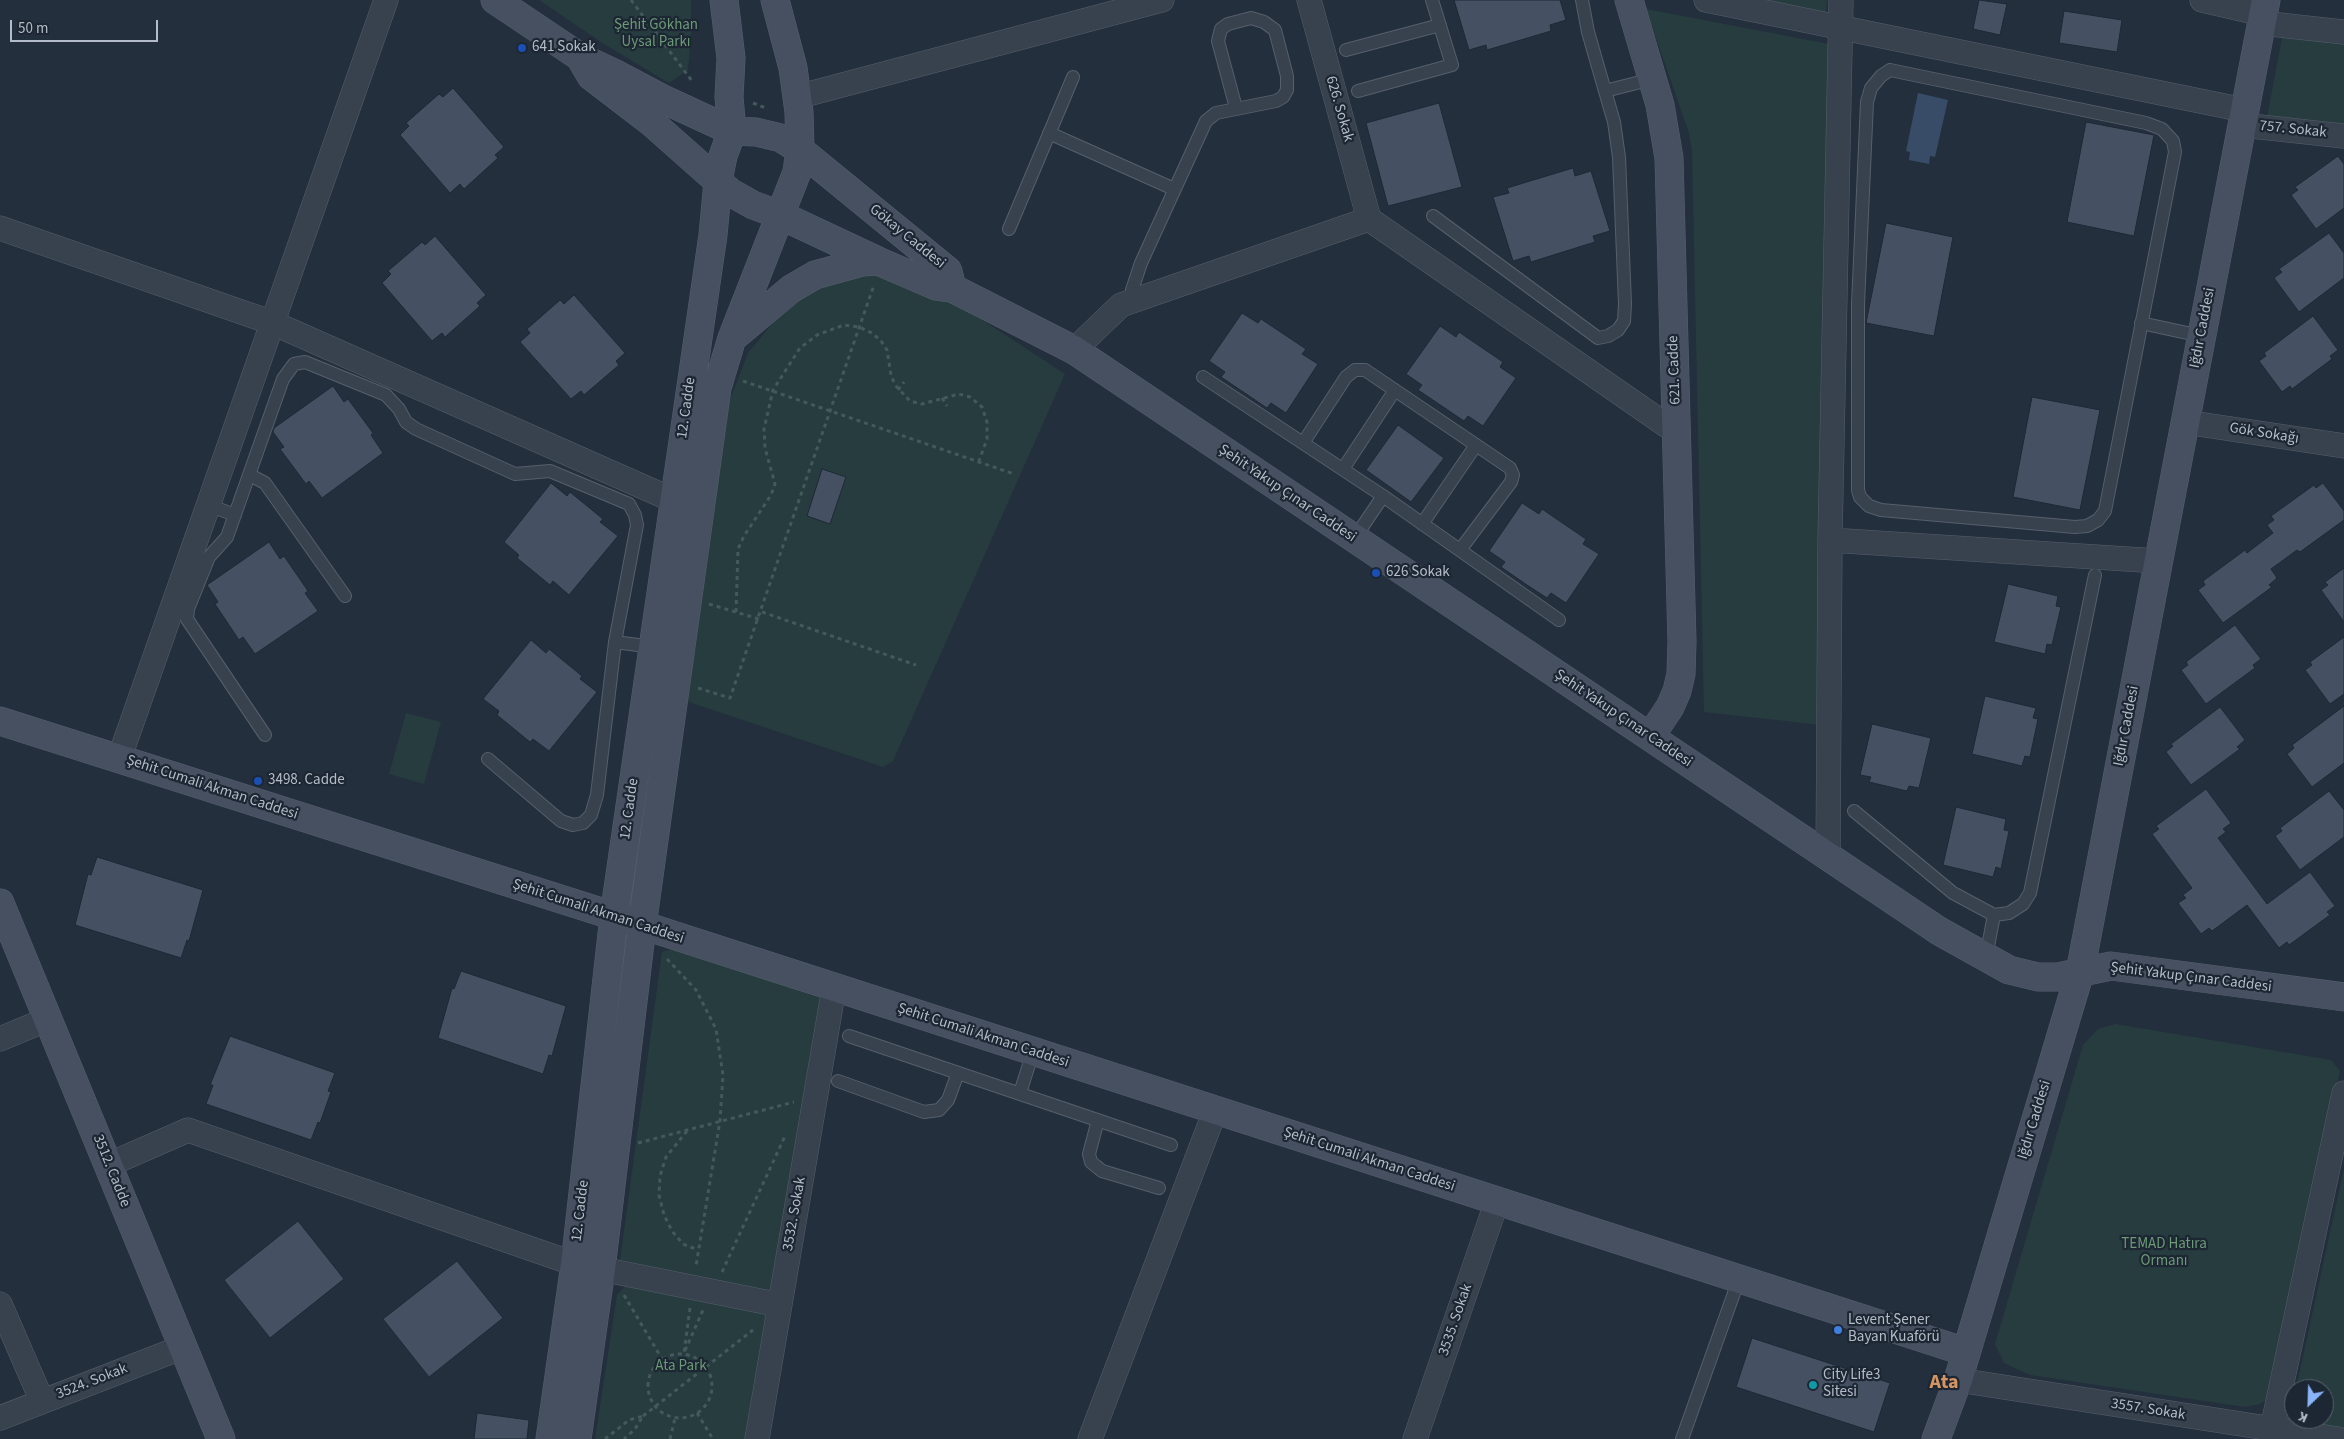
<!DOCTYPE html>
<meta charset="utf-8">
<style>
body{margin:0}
#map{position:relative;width:2344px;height:1439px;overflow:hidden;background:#242f3e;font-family:"Source Sans 3",sans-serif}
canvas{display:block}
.north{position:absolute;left:2284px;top:1379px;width:50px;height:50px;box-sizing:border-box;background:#1d2633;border:1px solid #59626f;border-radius:50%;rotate:204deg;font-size:14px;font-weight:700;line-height:20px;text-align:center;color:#b4bcc9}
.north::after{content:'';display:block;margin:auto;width:18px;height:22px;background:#8ab4f8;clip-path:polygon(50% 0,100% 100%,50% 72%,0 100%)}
.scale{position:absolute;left:10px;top:20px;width:148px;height:22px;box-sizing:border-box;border:2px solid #b4bcc9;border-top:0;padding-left:6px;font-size:15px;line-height:18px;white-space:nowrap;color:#b4bcc9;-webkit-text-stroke:4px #1d2633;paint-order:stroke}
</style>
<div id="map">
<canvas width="2344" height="1439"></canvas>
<div class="north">K</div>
<div class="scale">50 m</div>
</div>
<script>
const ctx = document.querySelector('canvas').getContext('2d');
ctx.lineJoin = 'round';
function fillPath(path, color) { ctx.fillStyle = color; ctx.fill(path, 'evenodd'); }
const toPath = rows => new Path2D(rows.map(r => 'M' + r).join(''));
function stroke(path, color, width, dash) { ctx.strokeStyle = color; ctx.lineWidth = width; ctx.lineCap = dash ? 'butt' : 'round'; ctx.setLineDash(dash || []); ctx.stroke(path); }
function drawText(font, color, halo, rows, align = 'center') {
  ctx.font = font + ' "Source Sans 3",sans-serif'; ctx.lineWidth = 4.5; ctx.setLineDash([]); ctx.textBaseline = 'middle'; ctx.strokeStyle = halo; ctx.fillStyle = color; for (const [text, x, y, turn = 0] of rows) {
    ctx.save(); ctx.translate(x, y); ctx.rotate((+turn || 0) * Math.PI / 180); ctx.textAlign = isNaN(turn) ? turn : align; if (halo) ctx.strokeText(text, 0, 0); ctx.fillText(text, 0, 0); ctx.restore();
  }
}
fillPath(toPath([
 [539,0,691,0,691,35,688,70,669,83,604,44],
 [1736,0,1827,0,1825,19],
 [1646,9,1829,44,1822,725,1704,712,1692,151,1689,133],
 [2283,32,2344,39,2344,127,2267,118],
 [870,274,911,283,961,306,1065,374,893,761,883,767,686,701,729,402,748,353,777,318,807,289],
 [406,713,441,722,424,784,389,774],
 [674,948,822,999,773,1293,620,1260,662,952],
 [2115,1024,2331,1060,2340,1071,2271,1397,2260,1404,2245,1407,2030,1375,2004,1363,1995,1344,2083,1045,2098,1029],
 [2344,1168,2344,1430,2299,1422,2297,1419,2324,1419,2324,1389,2296,1389],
 [628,1283,764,1310,770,1318,749,1439,595,1439,617,1295]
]), '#263c3f');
fillPath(toPath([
 [1918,93,1948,100,1935,157,1930,156,1929,164,1909,160,1910,152,1906,151]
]), '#394c67');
const building = toPath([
 [1454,0,1560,0,1566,20,1550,25,1551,31,1487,50,1486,45,1469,50,1454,0],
 [1979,0,2007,4,2000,35,1973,29,1979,0],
 [2064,11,2122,20,2117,52,2059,43,2064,11],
 [453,88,504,147,495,155,498,158,464,189,460,184,450,193,400,135,409,126,406,123,439,94,443,97,453,88],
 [1439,103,1462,187,1388,206,1366,123,1439,103],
 [2086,122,2154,135,2134,236,2067,222,2086,122],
 [2338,156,2344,164,2344,208,2316,229,2291,195,2298,190,2295,187,2338,156],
 [1573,168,1575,176,1591,171,1610,231,1593,236,1595,242,1531,262,1529,256,1513,261,1493,197,1509,193,1507,188,1573,168],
 [1886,223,1953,237,1934,336,1866,323,1886,223],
 [2329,233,2344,253,2344,278,2299,312,2274,278,2282,272,2279,269,2329,233],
 [435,236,486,295,477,303,480,306,445,337,442,333,432,341,382,283,391,274,388,271,422,242,425,245,435,236],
 [574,295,625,353,616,361,619,365,584,395,581,391,571,399,520,342,530,333,527,329,560,300,564,304,574,295],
 [1242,313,1258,323,1261,319,1306,349,1302,354,1318,364,1286,413,1271,403,1267,408,1221,377,1225,372,1209,361,1242,313],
 [2313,316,2338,350,2330,356,2332,359,2292,389,2290,386,2282,392,2259,361,2266,356,2264,353,2313,316],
 [1440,326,1456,337,1459,332,1478,345,1503,362,1500,367,1516,378,1483,426,1468,416,1464,421,1418,390,1422,385,1406,374,1440,326],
 [333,386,344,402,348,399,373,433,371,435,383,453,322,498,309,481,306,484,280,449,284,447,273,432,274,428,333,386],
 [2032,397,2100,410,2080,510,2013,497,2032,397],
 [1398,425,1444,458,1411,502,1366,470,1398,425],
 [822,469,846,477,830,524,807,516,822,469],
 [551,483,567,496,570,492,603,519,600,522,618,536,569,595,553,581,550,585,517,558,519,555,504,542,551,483],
 [2323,483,2344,511,2344,520,2300,552,2297,550,2271,569,2277,578,2269,585,2272,587,2223,623,2198,590,2205,585,2203,581,2245,550,2247,553,2273,533,2267,525,2274,520,2271,516,2314,485,2316,488,2323,483],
 [1522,503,1539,514,1542,509,1561,522,1586,539,1583,544,1599,554,1566,603,1551,593,1547,598,1527,585,1501,567,1505,562,1489,551,1522,503],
 [269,542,280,559,284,556,308,591,305,593,318,611,255,654,243,637,239,640,215,604,218,602,207,585,269,542],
 [2344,568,2344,622,2321,590,2328,585,2325,582,2344,568],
 [2008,584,2058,596,2056,606,2061,607,2052,645,2047,644,2045,654,1994,642,2008,584],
 [2235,625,2261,659,2253,665,2255,668,2206,704,2181,670,2188,665,2186,662,2235,625],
 [2344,637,2344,694,2330,704,2305,670,2312,665,2310,662,2344,637],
 [531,640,546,653,549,649,582,676,580,679,597,692,549,751,533,739,530,742,497,715,499,711,483,699,531,640],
 [1985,696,2036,708,2033,718,2038,719,2030,757,2025,756,2022,766,1972,754,1985,696],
 [2344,706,2344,763,2312,787,2287,754,2294,748,2292,745,2344,706],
 [2220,707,2245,740,2237,747,2240,749,2191,785,2166,752,2173,746,2171,744,2220,707],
 [1872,724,1931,738,1919,788,1909,786,1907,791,1869,782,1871,777,1860,775,1872,724],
 [2206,789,2231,823,2223,829,2226,832,2218,838,2267,904,2310,872,2335,906,2327,912,2330,915,2289,945,2287,942,2279,948,2247,905,2212,931,2209,928,2201,934,2178,903,2186,898,2183,895,2192,888,2152,834,2159,829,2156,826,2206,789],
 [2329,791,2344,810,2344,837,2300,870,2275,836,2282,831,2280,828,2329,791],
 [1956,807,2006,819,2004,830,2009,831,2001,869,1996,867,1993,877,1943,865,1956,807],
 [97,857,203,890,189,941,187,940,181,958,75,925,88,874,91,875,97,857],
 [461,971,566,1006,552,1056,549,1055,543,1074,438,1038,452,988,454,989,461,971],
 [230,1036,335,1073,328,1091,331,1092,320,1123,318,1122,311,1140,206,1104,213,1085,210,1085,230,1036],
 [298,1221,344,1279,270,1338,224,1280,298,1221],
 [457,1261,503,1318,429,1377,383,1319,457,1261],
 [1752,1338,1890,1383,1874,1432,1736,1387,1752,1338],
 [477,1413,529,1420,527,1439,474,1439,477,1413]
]);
fillPath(building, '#455162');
stroke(building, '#1f2835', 1);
const lane = toPath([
 [1582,0,1588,32,1605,91,1652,79],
 [1346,50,1440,25],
 [1890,70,2146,123,2162,129,2173,141,2175,152,2105,511,2098,520,2087,526,2075,527,1881,510,1869,506,1860,497,1858,490,1858,304,1867,102,1871,88,1881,76,1890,70],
 [1358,91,1452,65,1432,0],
 [1049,133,1174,189],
 [1433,216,1598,338,1608,336,1618,330,1624,321,1625,304,1619,157,1614,122,1605,91],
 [1009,229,1073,77],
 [1134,300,1132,290,1141,263,1206,121,1216,113,1276,101,1283,97,1287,90,1287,76,1275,30,1264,22,1251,18,1228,24,1221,29,1218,41,1236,108],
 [2141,323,2201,336],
 [1203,377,1383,496,1559,620],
 [1303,443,1346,377,1355,370,1365,370,1476,445,1510,468,1513,475,1511,482,1460,550],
 [1343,469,1395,390],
 [250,475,265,483,345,596],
 [208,505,235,515],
 [1422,524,1476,445],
 [1354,539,1383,496],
 [615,642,653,647],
 [265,735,187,619,188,609,209,557,227,537,283,379,294,364,305,362,386,395,399,409,406,422,416,429,515,474,550,471,629,504,635,515,637,525,615,642,597,795,591,815,583,823,573,825,561,821,488,759],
 [1854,811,1953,893,1994,915,2009,913,2023,904,2030,893,2095,575],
 [1986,957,1994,915],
 [849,1036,1171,1145],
 [838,1081,924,1112,939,1110,948,1100,958,1073],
 [1020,1093,1033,1052],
 [1098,1120,1089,1154,1091,1162,1102,1171,1159,1188],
 [1682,1439,1739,1279]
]);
const street = toPath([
 [1309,0,1369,219],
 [1706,0,2244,110],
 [2202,0,2263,14],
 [2261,23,2344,32],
 [797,97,1162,0],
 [2242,125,2344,136],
 [0,228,273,323,675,501],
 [1074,350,1121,305,1369,219,1676,432],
 [2185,422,2344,446],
 [1830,540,1841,0],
 [119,759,386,0],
 [1828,857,1830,540,2158,561],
 [0,1039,48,1019],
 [108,1165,188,1130,575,1264],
 [601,1269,780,1305],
 [0,1304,42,1401],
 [1958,1380,2338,1439],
 [0,1418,183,1347],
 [2272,1429,2344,1093],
 [757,1439,834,988],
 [1090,1439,1215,1111],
 [1415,1439,1497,1201]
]);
const secondary = toPath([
 [495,0,580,57,614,73,665,100,732,131,756,132,781,138,800,150,948,271,952,288],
 [1629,0,1660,105,1669,158,1682,642,1681,674,1677,691,1670,707,1650,737],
 [580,57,591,76,651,122,730,192,753,205,780,215,878,261,936,286,952,288,1074,350,1939,931,2009,970,2038,977,2058,977,2111,966,2344,997],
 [735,336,791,289,815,275,862,262,878,261],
 [0,721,614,916,1966,1352],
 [0,903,221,1439],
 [550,1439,575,1264,614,916,713,235,718,181,723,156,732,131,729,97,731,58,724,0],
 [577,1439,601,1269,642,926,717,388,732,338,797,172,800,150,799,112,793,68,775,0],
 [1936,1439,1958,1380,2080,972,2266,0]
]);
stroke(lane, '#565f6c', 14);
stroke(street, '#565f6c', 25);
stroke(secondary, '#565f6c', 29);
stroke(toPath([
 [631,0,692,81],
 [753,103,768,109],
 [743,381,1014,474],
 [898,390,904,382],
 [942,398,947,406],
 [709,604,759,619],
 [736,612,738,549,744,536,771,495,775,484,765,448,764,429,773,390,800,348,817,335,844,325,859,327,872,333,881,341,887,350,891,375,895,385,910,401,922,404,959,394,970,397,982,407,987,422,987,439,979,461],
 [762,612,916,665],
 [698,688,730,698,874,285],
 [667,959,696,990,716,1029,723,1075,720,1121,696,1266],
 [687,1131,666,1157,660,1176,659,1195,664,1215,672,1231,683,1244,698,1250],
 [638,1143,794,1102],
 [722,1272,786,1134],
 [624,1295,662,1359],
 [690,1308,684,1353,703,1310],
 '648 1386a32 32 0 1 1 64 0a32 32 0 1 1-64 0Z',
 [697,1413,713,1439],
 [643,1416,753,1330],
 [605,1439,629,1420,643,1416,635,1429,624,1439],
 [670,1439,675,1418]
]), '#44595c', 3, [4, 4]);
stroke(lane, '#38414e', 12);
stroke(street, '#38414e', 24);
stroke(secondary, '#465061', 28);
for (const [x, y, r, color] of [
 [522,48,5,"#1a4fb4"],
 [1376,573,5,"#1a4fb4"],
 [258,781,5,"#1a4fb4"],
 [1838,1330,5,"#3f7fe0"],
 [1813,1385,5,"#0f9aa8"]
]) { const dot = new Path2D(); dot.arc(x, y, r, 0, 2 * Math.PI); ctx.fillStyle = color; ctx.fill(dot); stroke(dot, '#1d2633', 2); }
drawText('15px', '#6b9a76', '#1d2633', [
 ["Şehit Gökhan",656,26],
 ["Uysal Parkı",656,43],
 ["TEMAD Hatıra",2164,1245],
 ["Ormanı",2164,1262],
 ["Ata Park",681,1367]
]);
drawText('15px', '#b4bcc9', '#1d2633', [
 ["641 Sokak",532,48],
 ["626 Sokak",1386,573],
 ["3498. Cadde",268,781],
 ["Levent Şener",1848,1321],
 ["Bayan Kuaförü",1848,1338],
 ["City Life3",1823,1376],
 ["Sitesi",1823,1393]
], 'left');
drawText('15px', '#b4bcc9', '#1d2633', [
 ["626. Sokak",1339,109,74],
 ["757. Sokak",2293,130,6],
 ["Gökay Caddesi",907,237,39],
 ["Iğdır Caddesi",2203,328,-79],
 ["621. Cadde",1675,370,-92],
 ["12. Cadde",687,408,-82],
 ["Gök Sokağı",2264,434,9],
 ["Şehit Yakup Çınar Caddesi",1287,494,34],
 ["Şehit Yakup Çınar Caddesi",1623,719,34],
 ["Iğdır Caddesi",2127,726,-79],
 ["Şehit Cumali Akman Caddesi",212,788,18],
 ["12. Cadde",630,809,-82],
 ["Şehit Cumali Akman Caddesi",598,912,18],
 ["Şehit Yakup Çınar Caddesi",2191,978,7],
 ["Şehit Cumali Akman Caddesi",983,1036,18],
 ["Iğdır Caddesi",2035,1120,-73],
 ["Şehit Cumali Akman Caddesi",1369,1160,18],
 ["3512. Cadde",111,1171,68],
 ["12. Cadde",581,1211,-83],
 ["3532. Sokak",795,1214,-80],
 ["3535. Sokak",1456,1320,-71],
 ["3524. Sokak",92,1382,-21],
 ["3557. Sokak",2148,1410,9]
]);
drawText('bold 20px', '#d59563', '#1d2633', [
 ["Ata",1944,1384]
]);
</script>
